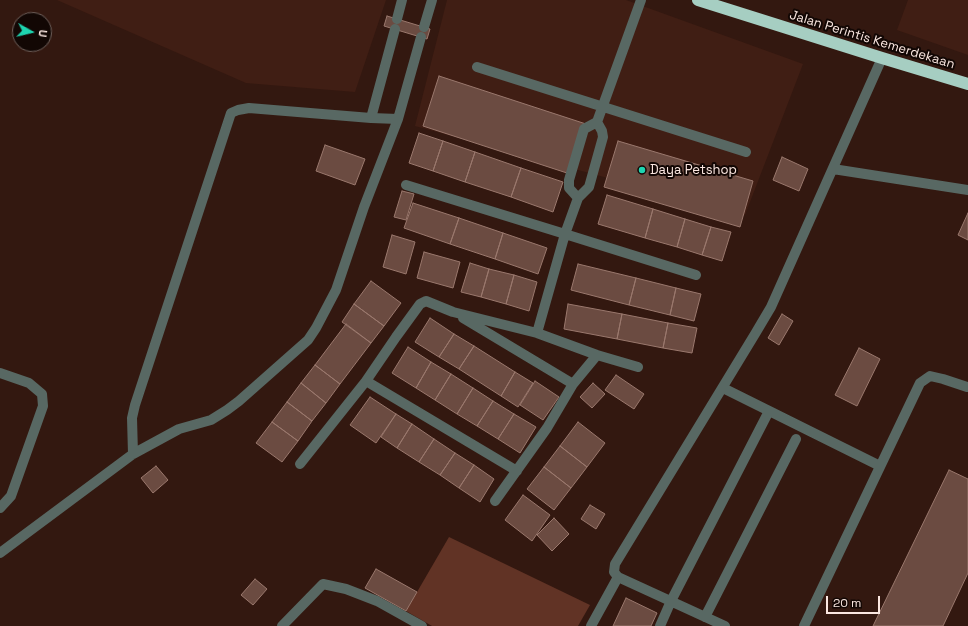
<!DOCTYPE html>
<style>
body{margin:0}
#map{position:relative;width:968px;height:626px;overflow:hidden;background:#331810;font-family:"Space Grotesk",sans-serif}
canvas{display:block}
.north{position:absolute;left:12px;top:12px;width:40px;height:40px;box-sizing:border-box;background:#120704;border:1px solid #6f615c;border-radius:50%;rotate:98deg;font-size:11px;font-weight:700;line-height:16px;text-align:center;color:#fbe7e1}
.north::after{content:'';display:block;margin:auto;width:14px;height:18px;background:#1ed5b1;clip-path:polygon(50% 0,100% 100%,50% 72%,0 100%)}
.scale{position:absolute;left:826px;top:596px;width:54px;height:18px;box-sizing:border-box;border:2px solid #fbe7e1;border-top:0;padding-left:5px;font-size:12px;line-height:14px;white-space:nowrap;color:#fbe7e1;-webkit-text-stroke:3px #120704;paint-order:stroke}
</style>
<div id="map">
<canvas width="968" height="626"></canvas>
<div class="north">U</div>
<div class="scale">20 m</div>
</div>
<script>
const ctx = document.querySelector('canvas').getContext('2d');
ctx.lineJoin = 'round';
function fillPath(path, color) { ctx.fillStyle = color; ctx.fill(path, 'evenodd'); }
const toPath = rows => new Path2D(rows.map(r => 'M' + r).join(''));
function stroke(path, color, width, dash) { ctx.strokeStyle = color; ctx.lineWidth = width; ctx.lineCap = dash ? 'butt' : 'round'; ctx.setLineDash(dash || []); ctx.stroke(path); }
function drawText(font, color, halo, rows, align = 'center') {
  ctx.font = font + ' "Space Grotesk",sans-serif'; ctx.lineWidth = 4; ctx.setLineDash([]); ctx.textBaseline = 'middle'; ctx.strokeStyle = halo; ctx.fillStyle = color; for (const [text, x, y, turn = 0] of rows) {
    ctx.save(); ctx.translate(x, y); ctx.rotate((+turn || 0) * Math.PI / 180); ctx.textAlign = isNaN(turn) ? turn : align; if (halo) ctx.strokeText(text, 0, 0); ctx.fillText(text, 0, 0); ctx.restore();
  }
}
fillPath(toPath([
 [57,0,386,0,355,92,246,83],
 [447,0,626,0,803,64,745,215,415,126],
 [908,0,968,0,968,55,897,30]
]), '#401e14');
fillPath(toPath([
 [449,537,590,605,578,626,432,626,406,611]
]), '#613325');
const building = toPath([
 [387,16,430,29,427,39,384,26,387,16],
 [439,76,586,124,570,174,423,126,439,76],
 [419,133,443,141,433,171,409,163,419,133],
 [443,141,475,152,465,182,433,171,443,141],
 [618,141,753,181,740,227,604,187,618,141],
 [325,145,365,159,355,185,316,171,325,145],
 [475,152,521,168,511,197,465,182,475,152],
 [782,157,808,169,799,191,773,180,782,157],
 [521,168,563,182,553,212,511,197,521,168],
 [402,191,414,194,406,220,394,217,402,191],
 [607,195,653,209,645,238,598,224,607,195],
 [413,203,459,218,450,244,404,228,413,203],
 [653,209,685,219,677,247,645,238,653,209],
 [968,213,968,240,958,235,968,213],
 [459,218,503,233,495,259,450,244,459,218],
 [685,219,711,227,702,255,677,247,685,219],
 [711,227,731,232,722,261,702,255,711,227],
 [503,233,547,248,538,274,495,259,503,233],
 [392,235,415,242,406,274,383,267,392,235],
 [424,252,460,262,453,288,417,278,424,252],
 [470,263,489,269,481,297,461,292,470,263],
 [578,264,636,278,629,305,571,290,578,264],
 [489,269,514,275,506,304,481,297,489,269],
 [514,275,537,282,529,311,506,304,514,275],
 [636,278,676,288,670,315,629,305,636,278],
 [371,281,401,303,384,326,354,304,371,281],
 [676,288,701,294,694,321,670,315,676,288],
 [354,304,384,326,371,343,342,322,354,304],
 [568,304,622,314,617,339,564,329,568,304],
 [622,314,668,323,663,348,617,339,622,314],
 [782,314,793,321,779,345,768,338,782,314],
 [430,318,454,334,439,357,415,342,430,318],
 [668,323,697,328,692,353,663,348,668,323],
 [346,324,371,343,340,384,315,365,346,324],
 [454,334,474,346,459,369,439,357,454,334],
 [474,346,515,372,501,396,459,369,474,346],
 [408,347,431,362,416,388,392,373,408,347],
 [859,348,880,359,857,406,835,395,859,348],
 [431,362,451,374,435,400,416,388,431,362],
 [315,365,340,384,326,403,301,383,315,365],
 [515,372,533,383,518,407,501,396,515,372],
 [451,374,473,388,457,414,435,400,451,374],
 [616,375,644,394,634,409,605,390,616,375],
 [535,381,559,397,543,420,520,405,535,381],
 [301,383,326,403,312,421,287,402,301,383],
 [593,383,605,394,592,408,580,397,593,383],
 [473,388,493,401,477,426,457,414,473,388],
 [370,397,396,414,376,443,350,425,370,397],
 [493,401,514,414,498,439,477,426,493,401],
 [287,402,312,421,298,441,272,422,287,402],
 [396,414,412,424,397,448,381,437,396,414],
 [514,414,536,427,520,453,498,439,514,414],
 [272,422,298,441,282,462,256,443,272,422],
 [578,422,605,443,587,467,560,446,578,422],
 [412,424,434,439,419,462,397,448,412,424],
 [434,439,455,453,440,475,419,462,434,439],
 [560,446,587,467,571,488,544,467,560,446],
 [455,453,474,465,459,488,440,475,455,453],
 [474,465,494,479,480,502,459,488,474,465],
 [156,466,168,480,153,493,141,478,156,466],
 [544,467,571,488,554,510,527,489,544,467],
 [949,470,968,479,968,573,943,626,873,626,949,470],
 [523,495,550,515,532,541,505,520,523,495],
 [590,505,605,514,596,529,581,519,590,505],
 [554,518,569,534,552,551,537,535,554,518],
 [376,569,417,592,406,611,365,588,376,569],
 [255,579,267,589,253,605,241,595,255,579],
 [626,598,657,613,651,626,613,626,626,598]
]);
fillPath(building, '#6b4b41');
stroke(building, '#9a786d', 1);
stroke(toPath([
 [397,19,402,0],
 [424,27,432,0],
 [477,67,746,152],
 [371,118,395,29],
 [833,169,968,190],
 [406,185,565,234,696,275],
 [578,198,569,188,569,180,584,129,597,122],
 [463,318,573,384],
 [537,333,565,234,578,198,589,187,603,137,602,131,597,122,641,0],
 [0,373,29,383,42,394,43,406,11,496,0,508],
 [366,381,517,471],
 [723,388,880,466],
 [133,454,132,418,135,405,231,113,238,110,249,108,371,118,398,119],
 [300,464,366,381,396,337,420,304,426,301,453,312,537,333,597,355,638,367],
 [495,501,547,428,573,384,597,355],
 [0,553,133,454,179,429,211,420,227,410,239,401,308,340,316,328,336,290,364,207,398,119,421,37],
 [705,617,796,439],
 [282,626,323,584,346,589,377,601,422,626],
 [591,626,618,577],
 [660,626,671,601,769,411],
 [725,626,618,577,614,572,615,564,755,334,771,307,882,58],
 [804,626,920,383,930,376,943,379,967,387]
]), '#586863', 10);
stroke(toPath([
 [698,0,882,58,968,84]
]), '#a6cec2', 12);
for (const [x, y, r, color] of [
 [642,170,4,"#1ed5b1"]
]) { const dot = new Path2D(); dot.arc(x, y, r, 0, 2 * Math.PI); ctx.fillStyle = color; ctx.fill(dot); stroke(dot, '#120704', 1.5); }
drawText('13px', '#fbe7e1', '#120704', [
 ["Jalan Perintis Kemerdekaan",872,40,17]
]);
drawText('13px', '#fbe7e1', '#120704', [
 ["Daya Petshop",650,170]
], 'left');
</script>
